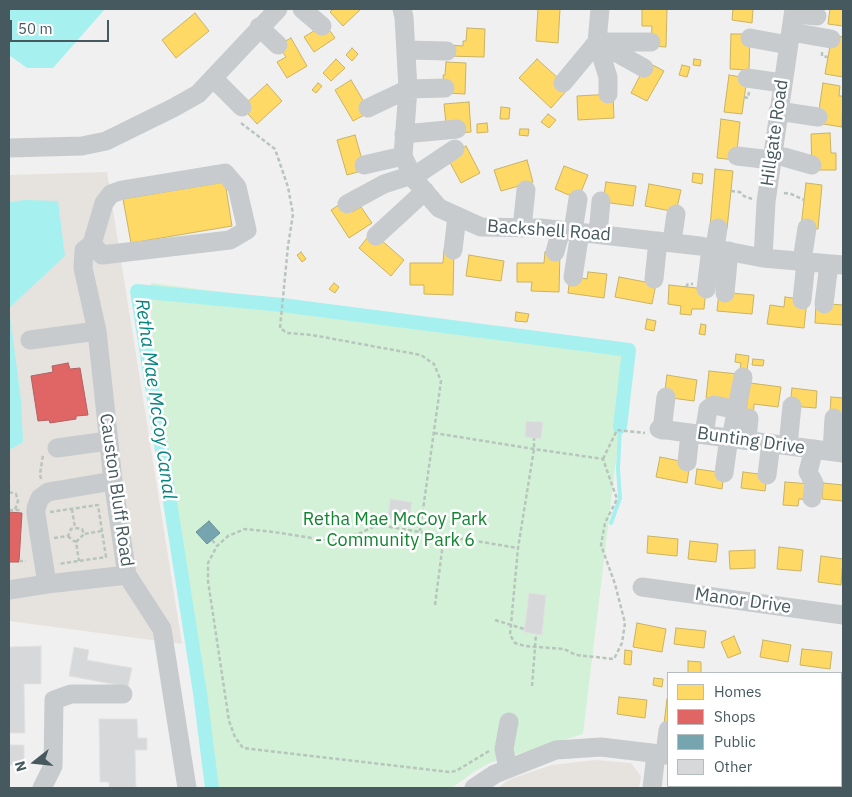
<!DOCTYPE html>
<style>
body{margin:0}
#map{position:relative;width:852px;height:797px;overflow:hidden;background:#f1f0f0;font-family:"IBM Plex Sans",sans-serif}
canvas{display:block}
.frame{position:absolute;inset:0;border:10px solid #46595e;pointer-events:none}
.legend{position:absolute;left:667px;top:672px;width:175px;height:115px;box-sizing:border-box;background:#fff;border:1px solid #b5bdbf;margin:0;padding:6px 9px;list-style:none;font-size:15px;color:#46595e}
.legend li{display:flex;align-items:center;gap:10px;height:25px}
.legend b{width:25px;border:1px solid #b5bdbf}
.north{position:absolute;left:10px;top:737px;width:50px;height:50px;-webkit-text-stroke:4px #fff;paint-order:stroke;rotate:254deg;font-size:14px;font-weight:700;line-height:20px;text-align:center;color:#46595e}
.north::after{content:'';display:block;margin:auto;width:18px;height:22px;background:#46595e;clip-path:polygon(50% 0,100% 100%,50% 72%,0 100%)}
.scale{position:absolute;left:10px;top:20px;width:99px;height:22px;box-sizing:border-box;border:2px solid #46595e;border-top:0;padding-left:6px;font-size:15px;line-height:18px;white-space:nowrap;color:#46595e;-webkit-text-stroke:4px #fff;paint-order:stroke}
</style>
<div id="map">
<canvas width="852" height="797"></canvas>
<div class="frame"></div>
<ul class="legend">
<li><b style="height:14px;background:#ffd966"></b>Homes</li>
<li><b style="height:14px;background:#e06666"></b>Shops</li>
<li><b style="height:14px;background:#76a5af"></b>Public</li>
<li><b style="height:14px;background:#d7d8d9"></b>Other</li>
</ul>
<div class="north">N</div>
<div class="scale">50 m</div>
</div>
<script>
const ctx = document.querySelector('canvas').getContext('2d');
ctx.lineJoin = 'round';
function fillPath(path, color) { ctx.fillStyle = color; ctx.fill(path, 'evenodd'); }
const toPath = rows => new Path2D(rows.map(r => 'M' + r).join(''));
function stroke(path, color, width, dash) { ctx.strokeStyle = color; ctx.lineWidth = width; ctx.lineCap = dash ? 'butt' : 'round'; ctx.setLineDash(dash || []); ctx.stroke(path); }
function drawText(font, color, halo, rows, align = 'center') {
  ctx.font = font + ' "IBM Plex Sans",sans-serif'; ctx.lineWidth = 5; ctx.setLineDash([]); ctx.textBaseline = 'middle'; ctx.strokeStyle = halo; ctx.fillStyle = color; for (const [text, x, y, turn = 0] of rows) {
    ctx.save(); ctx.translate(x, y); ctx.rotate((+turn || 0) * Math.PI / 180); ctx.textAlign = isNaN(turn) ? turn : align; if (halo) ctx.strokeText(text, 0, 0); ctx.fillText(text, 0, 0); ctx.restore();
  }
}
fillPath(toPath([
 [107,172,182,644,9,621,9,175],
 [596,760,631,763,641,776,639,788,498,788,510,779,552,765]
]), '#e6e2de');
fillPath(toPath([
 [151,283,630,344,583,734,492,762,475,771,452,788,212,788,151,326]
]), '#d3f1d7');
fillPath(toPath([
 [9,9,105,9,53,68,27,68,9,55],
 [25,200,58,201,65,256,9,308,21,400,23,442,9,450,9,202]
]), '#a6f1ef');
const homes = toPath([
 [333,9,361,9,343,26,330,12,333,9],
 [538,9,560,9,558,43,536,41,538,9],
 [642,9,667,9,666,47,651,46,652,26,642,26,642,9],
 [731,9,753,9,752,23,732,20,733,9,731,9],
 [830,9,843,9,843,26,828,24,830,9],
 [195,13,209,31,176,58,162,40,195,13],
 [325,24,335,38,314,52,304,37,325,24],
 [467,28,485,29,484,57,447,56,448,45,463,46,463,41,466,41,467,28],
 [731,34,750,34,749,70,730,69,731,34],
 [832,35,843,37,843,77,825,74,832,35],
 [291,38,307,66,287,78,277,62,286,57,278,45,291,38],
 [352,48,358,54,352,61,346,55,352,48],
 [336,59,345,68,331,81,323,73,336,59],
 [537,59,569,88,551,108,519,78,537,59],
 [694,59,701,60,700,66,693,65,694,59],
 [446,62,466,63,465,94,445,93,443,75,445,75,446,62],
 [647,62,664,71,647,101,631,93,647,62],
 [682,65,690,67,687,77,679,75,682,65],
 [729,75,747,78,742,114,724,112,729,75],
 [351,80,370,112,353,121,335,90,351,80],
 [318,83,322,86,316,93,312,90,318,83],
 [823,83,840,86,839,96,843,96,842,127,817,123,823,83],
 [267,84,282,101,257,124,242,107,267,84],
 [613,94,614,118,578,120,577,96,613,94],
 [469,102,471,132,457,133,446,124,444,104,469,102],
 [501,107,510,108,509,119,500,119,501,107],
 [548,114,556,120,549,128,541,122,548,114],
 [721,119,740,122,736,160,717,158,721,119],
 [487,123,488,132,477,133,477,124,487,123],
 [520,129,529,129,528,136,519,135,520,129],
 [830,133,831,153,836,153,836,170,812,170,811,134,830,133],
 [355,135,365,170,347,175,337,140,355,135],
 [466,146,480,173,461,183,447,157,466,146],
 [527,160,533,182,501,191,494,170,527,160],
 [564,166,588,175,578,199,555,189,564,166],
 [715,169,733,171,727,229,710,227,715,169],
 [693,173,703,174,702,184,692,182,693,173],
 [225,182,232,226,131,243,123,199,225,182],
 [606,182,636,186,633,206,603,202,606,182],
 [806,183,822,185,818,229,801,227,806,183],
 [649,184,681,190,676,212,645,206,649,184],
 [345,201,352,212,361,207,372,223,349,238,331,210,345,201],
 [372,232,404,260,391,276,359,248,372,232],
 [444,250,454,251,453,295,424,294,424,285,410,285,410,263,443,263,444,250],
 [301,252,306,259,302,262,297,255,301,252],
 [545,252,560,252,559,292,531,291,532,282,517,282,517,263,544,263,545,252],
 [469,255,504,261,501,281,466,276,469,255],
 [588,272,607,274,604,298,568,293,570,276,587,279,588,272],
 [619,277,656,284,652,304,615,297,619,277],
 [334,283,339,287,335,293,329,289,334,283],
 [669,285,706,289,704,309,692,309,691,315,680,314,681,306,668,304,669,285],
 [719,292,754,295,752,314,717,311,719,292],
 [785,297,807,300,804,328,767,324,770,305,784,307,785,297],
 [816,303,843,305,843,325,815,323,816,303],
 [516,312,529,314,527,322,515,321,516,312],
 [647,319,656,321,654,331,645,329,647,319],
 [701,324,706,325,705,335,699,334,701,324],
 [736,354,749,356,746,377,739,376,741,363,735,362,736,354],
 [753,359,764,360,763,366,752,365,753,359],
 [709,371,738,374,736,401,706,398,709,371],
 [667,375,697,380,694,401,664,397,667,375],
 [750,383,781,387,778,407,754,404,753,418,745,418,750,383],
 [792,388,817,391,816,408,790,406,792,388],
 [831,397,843,398,843,415,830,413,831,397],
 [660,457,690,463,687,483,656,477,660,457],
 [697,469,724,473,722,489,695,484,697,469],
 [743,472,767,475,765,491,741,488,743,472],
 [785,482,811,484,810,500,799,499,798,506,783,505,785,482],
 [823,483,843,485,843,501,822,499,823,483],
 [648,536,678,539,677,556,647,553,648,536],
 [690,541,718,544,716,562,688,559,690,541],
 [779,547,803,550,801,571,777,569,779,547],
 [755,550,755,568,730,569,729,551,755,550],
 [821,556,843,559,841,585,818,582,821,556],
 [637,623,666,629,662,652,633,647,637,623],
 [676,628,706,631,704,648,674,644,676,628],
 [734,636,741,653,728,658,721,642,734,636],
 [763,640,791,645,788,662,760,657,763,640],
 [802,649,832,652,830,669,800,665,802,649],
 [625,650,632,651,631,665,624,664,625,650],
 [688,661,701,662,701,673,688,673,688,661],
 [654,678,663,679,662,687,653,685,654,678],
 [619,697,647,700,645,718,617,714,619,697],
 [667,699,668,699,668,725,664,724,667,699],
 [841,724,843,724,843,747,841,747,841,724]
]);
fillPath(homes, '#ffd966');
stroke(homes, '#c8b364', 1);
const shops = toPath([
 [68,363,70,369,80,368,88,415,76,416,76,419,50,423,49,420,38,421,31,376,53,372,52,366,68,363],
 [9,512,22,513,19,562,9,562,9,512]
]);
fillPath(shops, '#e06666');
stroke(shops, '#b26264', 1);
const public = toPath([
 [209,521,220,533,207,544,196,532,209,521]
]);
fillPath(public, '#76a5af');
stroke(public, '#688e97', 1);
stroke(toPath([
 [611,523,620,498,618,469,620,427]
]), '#a6f1ef', 4);
stroke(toPath([
 [212,788,200,693,137,291,282,305,629,350,620,427]
]), '#a6f1ef', 14);
const building = toPath([
 [526,421,543,422,541,439,525,437,526,421],
 [390,499,412,502,409,522,388,519,390,499],
 [529,593,546,595,542,635,524,632,529,593],
 [41,646,41,684,24,684,25,733,9,733,9,647,41,646],
 [74,647,89,650,87,660,132,668,128,687,69,676,74,647],
 [99,719,137,719,138,738,147,738,147,750,135,750,136,788,109,788,109,782,100,782,99,719],
 [9,745,24,745,24,765,9,765,9,745]
]);
fillPath(building, '#d7d8d9');
stroke(building, '#e2e2e3', 1);
stroke(toPath([
 [822,52,822,56,828,57],
 [744,97,748,98,749,92],
 [241,123,275,149,288,187,293,214,288,246,280,328,287,333,312,335,421,355,434,364,441,381,420,531],
 [731,191,740,192,744,196,752,199],
 [784,193,791,194,804,200],
 [686,287,688,284,693,284],
 [434,433,534,449,603,459,617,499,605,523,601,545,615,584,625,623,622,643,614,659,576,655,564,649,525,646,515,643,510,635,518,548,534,449,534,438],
 [603,459,617,430,645,433],
 [41,479,40,474,43,455],
 [9,485,9,489],
 [9,492,16,494,18,501,15,510],
 [72,509,75,528,82,529,84,534,102,531],
 [9,510,21,510],
 [50,512,98,505,106,557,58,564],
 [68,536,72,540,76,542,79,561],
 [54,538,68,536,71,529,75,528],
 [212,540,217,546],
 [76,542,84,534],
 [19,561,26,561],
 [435,605,444,535],
 [495,620,524,629],
 [532,686,536,634],
 [489,751,456,771,449,772,243,748,235,737,229,721,208,581,208,563,217,546,228,536,245,529,274,532,331,541,360,533,378,525,518,548]
]), '#b7c5bd', 2.5, [4, 2.5]);
stroke(toPath([
 [302,9,322,26],
 [402,9,404,17,408,89,403,156,414,179,439,208,481,227,541,228,700,246,763,258,843,265],
 [600,9,597,42,608,77,608,94],
 [794,14,817,16],
 [259,27,278,45],
 [791,32,831,39],
 [750,38,788,45],
 [597,42,651,42],
 [599,43,644,68],
 [407,50,447,51],
 [213,78,242,107],
 [747,78,782,83],
 [563,83,597,42],
 [368,108,408,89,445,88],
 [778,111,818,117],
 [404,134,457,129],
 [9,148,82,146,106,141,173,108,198,94,278,9],
 [772,155,784,157,812,165],
 [737,156,772,160],
 [364,165,403,156],
 [413,177,455,149],
 [347,204,384,184,412,175],
 [522,228,526,190],
 [573,231,578,199],
 [598,234,601,201],
 [376,236,425,191],
 [672,242,676,214],
 [92,244,102,255,230,240,247,230,237,187,225,173,122,190,111,194,104,203,92,244,84,250,83,268,97,331,113,481,127,575,162,629,187,788],
 [715,248,718,228],
 [453,250,457,216],
 [555,252,561,230],
 [763,258,766,202,794,9],
 [802,261,807,228],
 [573,277,580,232],
 [654,279,658,241],
 [706,289,711,248],
 [725,293,729,251],
 [802,300,806,262],
 [824,304,829,264],
 [30,340,97,331],
 [659,429,843,453],
 [662,430,666,397],
 [704,434,708,409,714,405,737,410],
 [731,438,743,377],
 [747,440,749,418],
 [788,445,792,406],
 [57,448,108,441],
 [832,451,834,418],
 [687,462,690,433],
 [724,473,729,437],
 [767,475,771,443],
 [113,481,48,492,40,498,36,508,36,514,47,584,127,575],
 [812,498,814,483,808,472,814,449],
 [642,587,843,615],
 [9,590,47,584],
 [665,755,668,730],
 [508,769,504,749,509,722],
 [841,780,843,780],
 [42,788,53,766,54,700,71,694,123,694],
 [474,788,495,774,556,750,601,747,668,755],
 [652,788,656,754],
 [745,788,745,786],
 [789,788,789,786]
]), '#c7cbcd', 19);
drawText('18px', '#46595e', '#fff', [
 ["Hillgate Road",775,133,-82],
 ["Backshell Road",549,231,4],
 ["Bunting Drive",751,441,8],
 ["Causton Bluff Road",116,490,82],
 ["Manor Drive",743,601,8]
]);
drawText('18px', '#118530', '#fff', [
 ["Retha Mae McCoy Park",395,520],
 ["- Community Park 6",395,541]
]);
drawText('italic 19px', '#078380', '#fff', [
 ["Retha Mae McCoy Canal",155,399,82]
]);
</script>
